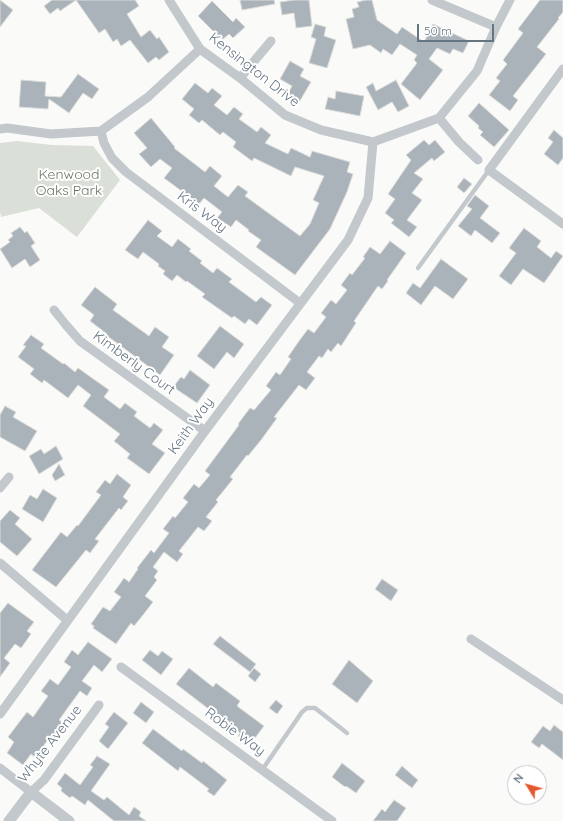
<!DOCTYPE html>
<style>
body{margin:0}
#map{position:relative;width:563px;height:821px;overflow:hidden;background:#fafaf8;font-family:Quicksand,sans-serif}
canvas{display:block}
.north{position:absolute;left:507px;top:765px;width:40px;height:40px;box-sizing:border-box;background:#fff;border:1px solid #c1c8cd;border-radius:50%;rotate:307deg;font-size:11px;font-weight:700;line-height:16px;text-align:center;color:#657683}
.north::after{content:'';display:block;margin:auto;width:14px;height:18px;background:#e4572e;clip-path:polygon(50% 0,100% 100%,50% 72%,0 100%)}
.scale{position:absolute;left:417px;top:24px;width:77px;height:18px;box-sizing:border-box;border:2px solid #657683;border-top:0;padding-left:5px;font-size:12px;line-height:14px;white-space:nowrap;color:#657683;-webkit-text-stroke:3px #fff;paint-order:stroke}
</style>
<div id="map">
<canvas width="563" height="821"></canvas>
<div class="north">N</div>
<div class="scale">50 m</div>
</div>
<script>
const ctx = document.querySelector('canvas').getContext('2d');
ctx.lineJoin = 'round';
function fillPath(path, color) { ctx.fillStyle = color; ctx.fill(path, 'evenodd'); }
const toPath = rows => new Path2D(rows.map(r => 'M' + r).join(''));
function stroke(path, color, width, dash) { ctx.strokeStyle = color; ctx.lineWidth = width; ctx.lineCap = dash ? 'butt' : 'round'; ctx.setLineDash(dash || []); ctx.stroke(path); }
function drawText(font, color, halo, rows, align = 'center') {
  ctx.font = font + ' Quicksand,sans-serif'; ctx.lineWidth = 4; ctx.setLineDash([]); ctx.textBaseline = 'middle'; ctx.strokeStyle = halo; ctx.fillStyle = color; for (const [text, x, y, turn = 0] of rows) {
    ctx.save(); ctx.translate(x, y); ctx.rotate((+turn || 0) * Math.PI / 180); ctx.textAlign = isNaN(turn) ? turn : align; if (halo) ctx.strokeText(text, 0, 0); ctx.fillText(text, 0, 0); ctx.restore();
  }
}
fillPath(toPath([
 [17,141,52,145,93,146,120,180,77,237,39,208,1,217,0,212,0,143]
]), '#dadfd7');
const building = toPath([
 [0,0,13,10,0,27,0,0],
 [52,0,135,0,139,6,127,14,141,37,150,30,157,39,159,37,169,52,159,60,156,57,148,63,130,40,121,46,117,39,113,42,105,29,99,33,76,0,60,11,58,8,50,14,44,6,52,0],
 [240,0,274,0,275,4,242,10,240,0],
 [294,0,309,0,312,26,296,28,294,13,282,15,280,2,294,0],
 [366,0,372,0,377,20,397,34,402,27,424,42,433,24,469,41,463,53,453,49,450,54,437,48,429,59,443,70,420,100,401,84,417,63,414,60,417,55,400,44,392,55,383,49,381,53,370,45,353,49,346,19,354,17,352,9,359,7,357,2,366,0],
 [540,0,563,0,563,12,558,18,559,19,537,47,546,54,513,96,518,100,510,111,489,95,500,81,496,78,507,64,503,60,523,33,518,29,540,0],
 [212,1,233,22,236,18,245,27,233,38,229,34,222,40,198,16,212,1],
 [315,24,326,27,324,36,336,40,327,68,309,63,316,39,311,37,315,24],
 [290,61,304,69,300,76,311,82,298,104,286,97,292,86,280,79,290,61],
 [78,74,99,89,92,99,83,93,69,113,49,99,48,109,19,107,21,80,46,82,45,96,61,97,78,74],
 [396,80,409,106,398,112,392,102,378,110,366,87,373,83,376,91,396,80],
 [195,83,208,93,212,88,222,96,214,105,227,115,234,107,243,114,239,119,257,132,261,127,271,135,265,143,288,154,291,148,310,157,312,151,350,162,347,172,353,174,347,192,330,229,295,275,256,247,261,240,248,231,249,230,236,220,231,227,217,218,222,212,204,198,199,204,164,178,172,168,160,159,151,167,139,154,147,148,134,133,151,118,175,147,174,148,205,172,210,166,222,176,214,186,228,197,238,185,248,192,245,196,300,236,310,224,319,203,313,200,324,176,295,167,291,176,254,158,252,161,233,147,236,142,223,132,220,135,202,120,199,123,189,115,194,109,182,99,195,83],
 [336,91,364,96,360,116,325,109,328,97,335,99,336,91],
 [479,103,509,130,494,147,480,135,483,132,478,128,479,126,468,116,479,103],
 [554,130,563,138,563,158,558,165,544,154,553,142,548,138,554,130],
 [424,140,429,145,435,140,445,152,434,161,432,158,414,173,423,179,412,193,422,200,407,220,417,227,409,237,391,223,394,220,385,213,395,199,388,194,411,160,406,155,424,140],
 [464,178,472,184,464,193,457,187,464,178],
 [475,195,489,206,480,218,500,233,492,243,475,230,471,236,458,226,472,209,467,206,475,195],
 [148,220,162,231,157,236,172,247,178,239,191,249,189,251,202,261,200,263,213,273,217,268,232,279,229,282,256,302,261,297,272,305,257,325,249,319,245,324,234,316,232,318,202,297,205,294,187,281,186,282,177,275,172,281,163,274,165,271,158,266,159,264,143,252,138,259,125,250,148,220],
 [20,227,25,233,27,231,35,243,31,246,40,260,30,267,25,259,12,268,0,249,10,242,8,240,13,236,11,233,20,227],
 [524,228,541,241,537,247,551,258,556,251,563,256,544,283,523,269,511,285,499,276,516,253,509,248,524,228],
 [390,241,406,253,387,280,388,281,382,289,378,286,354,321,356,323,341,346,338,343,331,352,328,349,322,358,319,356,307,372,315,378,306,390,299,385,274,417,277,418,261,440,248,456,247,455,230,477,233,479,216,500,218,502,206,517,212,521,204,531,198,527,179,551,183,554,177,562,164,552,153,567,158,571,154,577,157,580,145,596,153,602,143,615,134,626,131,623,116,644,93,628,94,626,91,624,103,607,110,611,121,597,114,592,124,578,129,582,138,569,137,568,151,550,154,553,169,533,163,529,173,516,175,518,188,502,183,498,194,484,199,488,210,475,205,471,239,425,238,424,250,408,254,410,271,390,266,386,276,372,280,375,291,359,288,357,299,341,308,329,314,333,326,317,321,313,331,300,336,304,347,290,341,285,350,273,352,275,365,258,363,257,370,247,380,254,390,241],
 [441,259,468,279,453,299,435,286,421,305,406,293,413,283,420,288,441,259],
 [95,287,117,304,113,310,149,336,155,327,169,337,162,347,174,355,160,375,106,335,107,334,90,321,94,315,81,305,95,287],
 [220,326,244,344,234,358,227,352,214,369,197,356,220,326],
 [31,335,44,344,41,348,63,364,64,363,75,372,78,368,109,390,104,397,120,409,125,403,137,412,134,416,150,428,154,423,163,430,152,444,165,453,149,474,127,458,130,454,114,441,120,434,83,406,91,395,78,385,68,398,44,380,42,383,30,374,34,369,18,357,26,346,23,345,31,335],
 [190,370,210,385,197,403,173,387,181,377,184,379,190,370],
 [5,406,16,412,13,417,37,431,25,451,0,437,0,415,5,406],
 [56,446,63,459,39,474,29,456,41,449,44,454,56,446],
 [59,464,65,475,55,481,52,475,59,464],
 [117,474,131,485,123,497,128,501,121,510,119,508,95,539,99,541,90,553,86,550,56,587,32,570,61,532,67,537,77,525,78,526,101,495,96,492,105,480,110,484,117,474],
 [43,489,57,498,43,522,22,509,30,495,37,499,43,489],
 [10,510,20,518,15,524,32,539,17,556,0,542,0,521,10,510],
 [382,579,398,590,391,601,375,589,382,579],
 [8,603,34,622,27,631,31,634,21,648,15,644,4,658,10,663,0,677,0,613,8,603],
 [220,636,256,664,250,672,213,644,220,636],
 [88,642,112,659,102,672,94,665,82,681,92,688,87,696,80,691,59,720,65,724,51,743,47,741,35,757,31,754,23,765,7,753,14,742,8,737,27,712,33,717,48,696,41,691,50,679,58,685,71,667,64,662,72,650,78,655,88,642],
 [150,650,158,656,162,651,173,659,161,675,142,660,150,650],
 [349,660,373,681,357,703,332,684,349,660],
 [189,668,213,687,216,683,240,701,237,706,264,726,252,742,248,738,245,742,238,736,240,733,176,684,189,668],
 [254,668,261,674,255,682,248,676,254,668],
 [276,700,283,706,277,714,269,708,276,700],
 [141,702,154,712,146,723,133,713,141,702],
 [114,712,128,723,108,749,99,741,109,727,105,724,114,712],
 [554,725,563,732,563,760,542,744,539,748,531,742,543,726,550,731,554,725],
 [153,729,182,751,183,749,202,763,203,761,227,780,214,796,207,791,209,789,180,767,178,771,142,743,153,729],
 [97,756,110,764,91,791,104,800,107,797,129,815,134,807,141,812,139,816,146,821,114,821,88,800,85,805,72,796,70,798,61,791,62,788,57,784,65,773,80,785,93,767,90,765,97,756],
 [342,763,365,781,356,793,346,786,345,787,332,777,342,763],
 [402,766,418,780,412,788,395,775,402,766],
 [394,800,406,808,397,821,373,821,382,809,385,812,394,800]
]);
fillPath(building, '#aab3b9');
stroke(building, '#dcdcda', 1);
stroke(toPath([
 [418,268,489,170],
 [262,770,302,712,307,708,315,708,347,733]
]), '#c3c8cc', 4.5);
stroke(toPath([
 [169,0,200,49,240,78,285,115,321,130,373,142,439,118,477,71,496,27,510,0],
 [432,0,496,27],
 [563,69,489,170,563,224],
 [240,78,271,41],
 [439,118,459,142,478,160],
 [0,129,7,128,51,134,101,131,148,97,200,49],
 [101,131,104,143,112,158,126,172,300,303],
 [54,310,66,325,80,341,205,431],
 [0,488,9,477],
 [0,563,67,620],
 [471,639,563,700],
 [121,667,332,821],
 [0,714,205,431,348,240,368,198,373,142],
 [0,768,31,792,44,780,99,705]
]), '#c3c8cc', 9);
stroke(toPath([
 [9,821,31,792,69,821]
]), '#c3c8cc', 11);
drawText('14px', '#657683', '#fff', [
 ["Kensington Drive",254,70,38],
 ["Kris Way",202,212,37],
 ["Kimberly Court",134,363,36],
 ["Keith Way",191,426,-54],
 ["Robie Way",235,732,36],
 ["Whyte Avenue",50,744,-52]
]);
drawText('14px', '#687a64', '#fff', [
 ["Kenwood",69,175],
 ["Oaks Park",69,191]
]);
</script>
